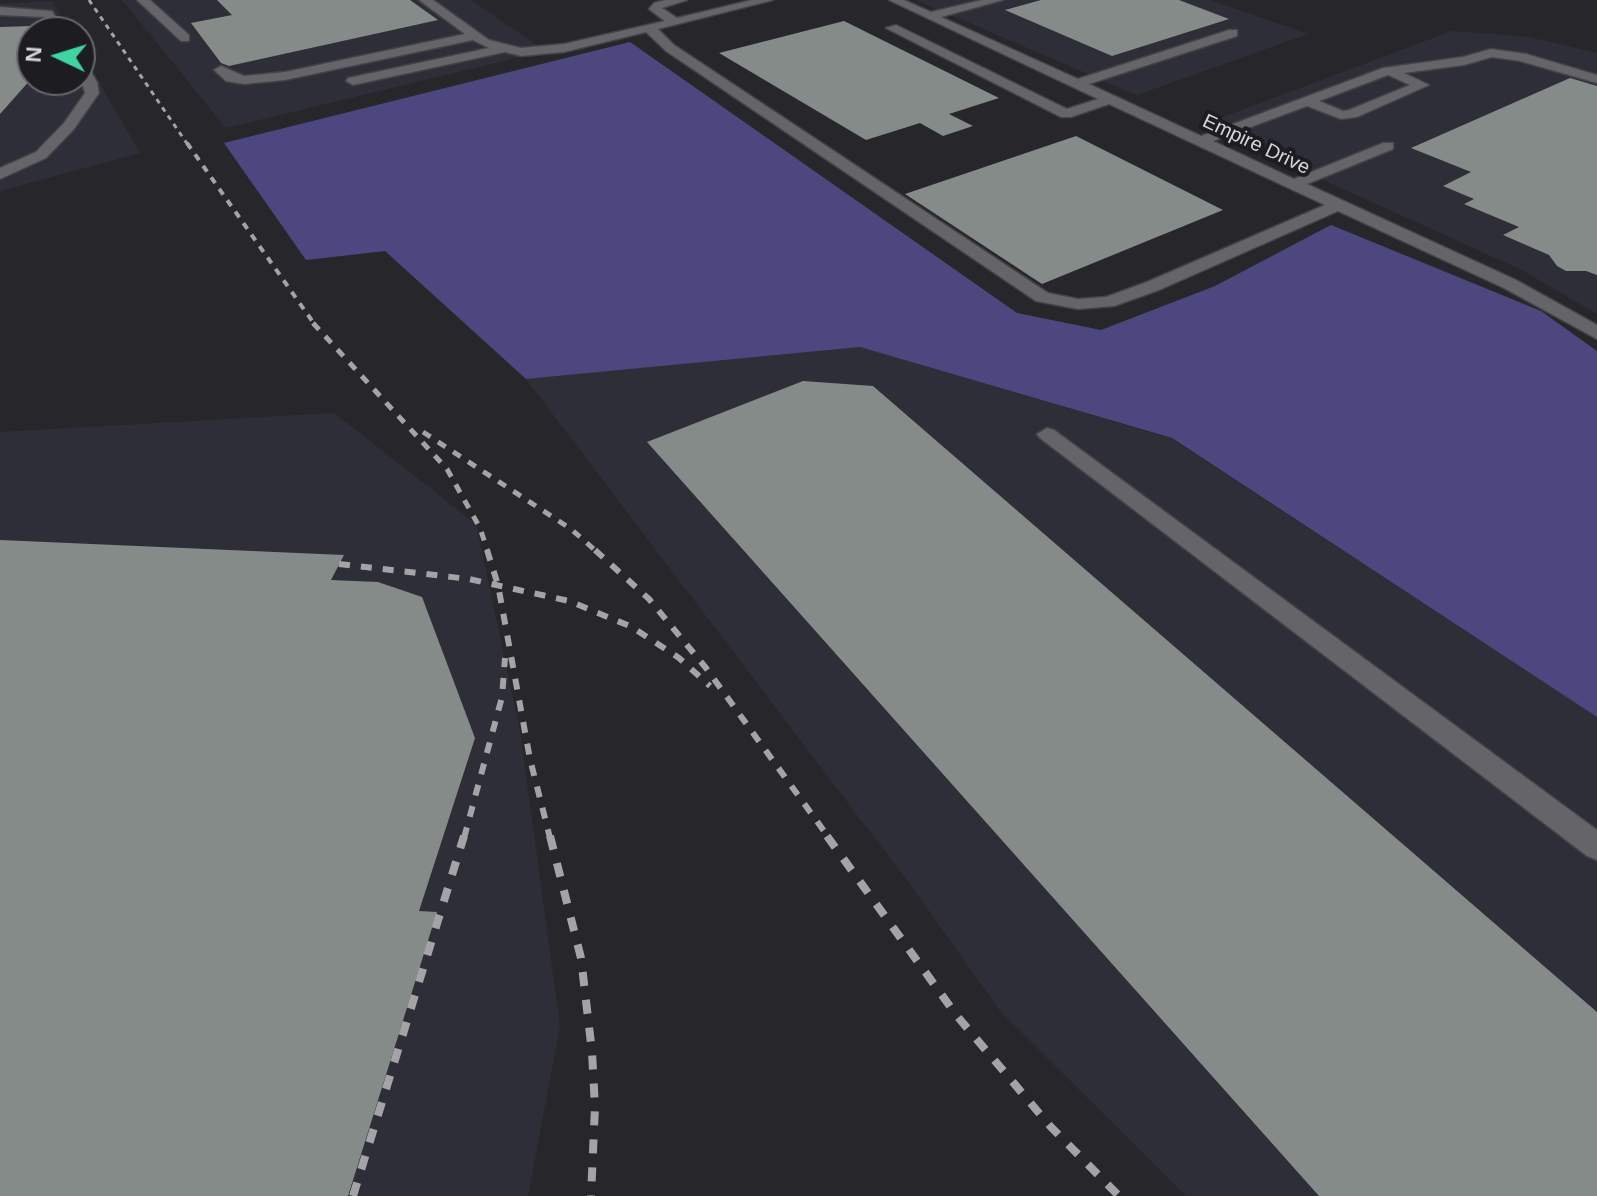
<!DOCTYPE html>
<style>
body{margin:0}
#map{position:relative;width:1597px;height:1196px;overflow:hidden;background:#27272b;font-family:Helvetica,sans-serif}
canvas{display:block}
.north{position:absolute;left:16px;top:16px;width:80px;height:80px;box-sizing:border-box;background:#1d1d21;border:2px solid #67676b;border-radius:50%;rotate:274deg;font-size:22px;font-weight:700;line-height:32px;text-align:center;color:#d6d6d9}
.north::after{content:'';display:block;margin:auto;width:28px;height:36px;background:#40d4a2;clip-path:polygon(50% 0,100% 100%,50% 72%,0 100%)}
</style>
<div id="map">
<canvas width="1597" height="1196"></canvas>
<div class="north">N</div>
</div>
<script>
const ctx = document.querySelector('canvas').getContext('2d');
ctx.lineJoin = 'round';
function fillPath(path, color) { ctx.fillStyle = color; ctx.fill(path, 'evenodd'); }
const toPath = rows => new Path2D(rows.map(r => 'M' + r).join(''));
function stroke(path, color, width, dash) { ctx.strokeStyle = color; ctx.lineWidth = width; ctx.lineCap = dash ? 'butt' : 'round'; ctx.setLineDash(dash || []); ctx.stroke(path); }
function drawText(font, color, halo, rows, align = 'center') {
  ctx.font = font + ' Helvetica,sans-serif'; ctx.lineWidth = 8; ctx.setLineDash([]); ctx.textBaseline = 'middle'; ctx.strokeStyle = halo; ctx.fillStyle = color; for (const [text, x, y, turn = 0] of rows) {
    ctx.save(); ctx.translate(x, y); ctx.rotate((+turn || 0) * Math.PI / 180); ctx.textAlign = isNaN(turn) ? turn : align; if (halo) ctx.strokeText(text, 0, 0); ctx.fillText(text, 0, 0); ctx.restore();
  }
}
fillPath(toPath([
 [122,0,471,0,545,51,226,128],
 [916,0,1210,0,1308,34,1137,95],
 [52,1,70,32,32,32,32,80,80,80,80,49,140,153,0,191,0,4],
 [1452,31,1529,37,1597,53,1597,314,1522,270,1202,125],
 [861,347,1172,439,1597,717,1597,1196,1186,1196,1000,1011,915,891,526,379],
 [334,413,476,524,520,731,560,1026,528,1196,0,1196,0,432]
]), '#2e2e38');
fillPath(toPath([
 [630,42,1017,313,1101,330,1215,286,1331,225,1541,311,1597,351,1597,717,1172,438,860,347,526,379,385,251,306,260,224,143]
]), '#4c487f');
fillPath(toPath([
 [217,0,410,0,438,20,229,66,221,63,191,23,232,15],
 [1041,0,1179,0,1229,19,1112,56,1005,10],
 [844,21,999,98,949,114,973,126,943,136,920,123,866,140,719,53],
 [32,26,32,78,0,114,0,27],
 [1570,78,1597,86,1597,275,1586,271,1566,271,1557,266,1549,255,1503,235,1519,227,1464,204,1474,199,1443,186,1471,172,1411,148],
 [1076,136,1223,210,1042,284,905,194],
 [803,381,873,386,1597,1012,1597,1196,1319,1196,647,442],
 [0,540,344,555,331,580,378,582,422,597,475,738,419,911,437,912,348,1196,0,1196]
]), '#858b88');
const minor = toPath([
 [137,0,150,0,189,35,189,41,181,41,137,0],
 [419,0,433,0,489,40,521,48,564,44,665,21,649,9,654,3,665,0,687,0,662,8,677,18,752,0,773,0,658,29,674,45,1048,293,1078,299,1106,297,1147,282,1325,205,1109,104,1071,117,1061,117,886,28,896,25,1067,109,1098,99,889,0,904,0,931,12,982,0,1003,0,941,17,1078,79,1229,30,1237,30,1237,36,1089,84,1201,136,1383,68,1463,57,1491,49,1526,54,1597,75,1597,83,1520,61,1492,57,1464,65,1404,73,1429,85,1357,117,1341,119,1307,106,1213,141,1294,179,1383,143,1393,143,1393,149,1307,184,1516,280,1597,325,1597,339,1504,288,1338,211,1159,290,1114,306,1078,309,1036,301,666,51,646,32,564,52,521,56,505,52,353,85,346,81,348,78,489,48,473,40,285,80,244,84,226,81,214,70,221,66,244,76,285,72,465,34,419,0],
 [1388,75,1410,85,1349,110,1343,111,1319,101,1388,75],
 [0,7,52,11,65,32,53,32,44,17,0,15,0,7],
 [80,61,85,62,97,82,99,93,74,129,46,158,0,179,0,168,36,152,64,123,85,93,80,76,80,61],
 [1047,428,1054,430,1597,830,1597,860,1587,856,1040,438,1037,434,1047,428]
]);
stroke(minor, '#434347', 3);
fillPath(minor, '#646469');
stroke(toPath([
 [89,0,188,145]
]), '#a4a4a7', 3, [5, 5]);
stroke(toPath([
 [187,143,315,325]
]), '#a4a4a7', 4, [7, 7]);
stroke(toPath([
 [313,323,447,469,480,528,488,552],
 [423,432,571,529,597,552]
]), '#a4a4a7', 5, [9, 9]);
stroke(toPath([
 [487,550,498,585,530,759,550,838],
 [595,550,649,599,706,668,829,838],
 [339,564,469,579,569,601,632,627,679,658,710,686],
 [464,838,502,697,505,658]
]), '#a4a4a7', 6, [11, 11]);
stroke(toPath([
 [550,836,581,958,592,1052,595,1107,591,1196],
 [827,836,957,1016,1050,1126,1119,1196],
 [353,1196,464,836]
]), '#a4a4a7', 8, [14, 14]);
drawText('20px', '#d6d6d9', '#1d1d21', [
 ["Empire Drive",1256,145,25]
]);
</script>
